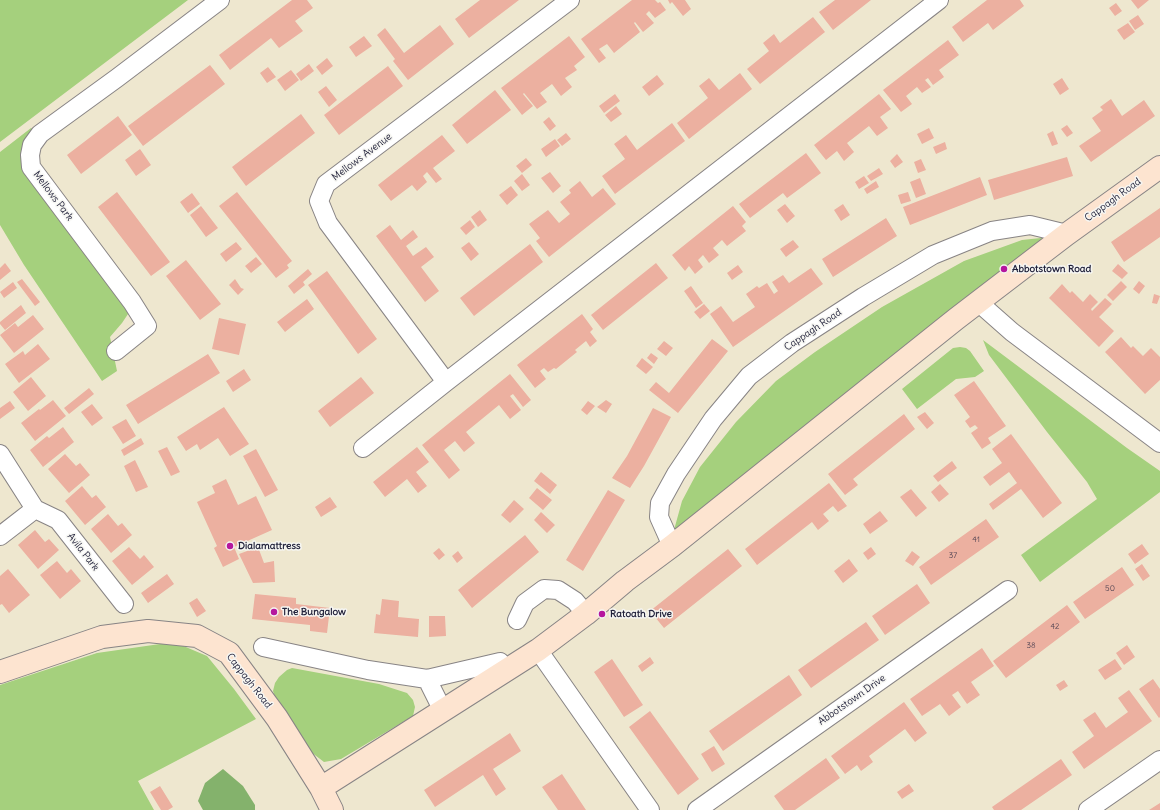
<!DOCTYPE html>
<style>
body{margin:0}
canvas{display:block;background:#eee7cf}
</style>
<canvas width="1160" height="810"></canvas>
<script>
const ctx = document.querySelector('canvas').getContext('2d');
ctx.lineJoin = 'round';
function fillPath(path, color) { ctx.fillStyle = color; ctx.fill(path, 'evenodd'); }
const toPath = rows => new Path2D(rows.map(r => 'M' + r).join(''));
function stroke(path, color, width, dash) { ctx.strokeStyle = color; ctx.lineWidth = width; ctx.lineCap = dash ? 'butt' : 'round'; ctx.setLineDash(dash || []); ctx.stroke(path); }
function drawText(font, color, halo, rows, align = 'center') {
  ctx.font = font + ' Delius,sans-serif'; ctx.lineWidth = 3; ctx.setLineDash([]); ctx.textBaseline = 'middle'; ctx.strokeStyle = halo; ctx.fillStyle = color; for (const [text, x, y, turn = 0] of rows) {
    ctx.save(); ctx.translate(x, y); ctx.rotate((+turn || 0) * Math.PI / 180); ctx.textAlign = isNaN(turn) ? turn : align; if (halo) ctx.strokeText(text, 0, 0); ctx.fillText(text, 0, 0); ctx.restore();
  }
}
fillPath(toPath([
 [0,0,188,0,0,142],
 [31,128,40,134,29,155,130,311,122,323,110,337,117,371,102,381,24,265,0,225,0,152],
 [1050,237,674,530,682,501,700,467,736,422,776,381,815,352,882,307,964,261,1022,240],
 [983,340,1127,448,1160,471,1160,492,1040,582,1021,555,1097,499,1087,482,1047,432,989,355],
 [960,347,966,348,970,351,984,371,975,377,956,379,917,409,902,389,953,348],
 [174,642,207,656,234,689,256,719,138,781,154,810,0,810,0,685,97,653],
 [292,668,379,684,407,693,413,700,415,707,413,716,341,759,324,762,311,752,276,700,273,691,275,683,279,677,287,670]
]), '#a5d07d');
fillPath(toPath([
 [223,769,243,786,255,805,255,810,203,810,198,801,205,783]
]), '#84b26c');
fillPath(toPath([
 [292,0,307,0,313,8,295,21,303,31,279,48,271,38,230,70,219,55],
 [480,0,519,0,469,38,455,19],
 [632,0,655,0,658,3,660,2,666,10,655,18,649,11,646,14,654,23,643,32,635,22,634,23,640,32,614,53,607,44,599,49,606,58,599,63,581,39],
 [668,0,685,0,691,9,683,16,672,2,670,4],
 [835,0,871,0,833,30,819,12],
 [987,0,1020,0,1024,6,993,30,988,23,963,42,952,27],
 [1131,0,1149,0,1138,9],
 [1116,3,1122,11,1115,16,1109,8],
 [1138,15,1144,24,1135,30,1129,21],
 [813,17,825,32,760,84,747,69,769,51,763,43,774,34,780,43],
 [1128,23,1135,32,1124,40,1117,30],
 [440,25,454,44,408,80,393,61,395,59,377,35,385,28,404,53],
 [364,36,372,46,356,57,349,47],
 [569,36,585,57,574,66,577,70,565,78,572,87,561,96,552,84,540,93,547,102,537,109,524,93,523,94,533,106,522,115,501,88],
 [948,40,959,55,939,70,944,77,933,85,928,78,925,80,931,87,922,93,917,87,906,96,912,104,901,112,883,90],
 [327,58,333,66,322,75,316,67],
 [309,64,314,71,301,81,296,74],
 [210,65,225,84,143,146,128,126],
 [388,66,403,86,339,135,324,115],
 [268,67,276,77,267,83,260,73],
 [291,70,299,80,285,91,277,80],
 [740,73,752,89,689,139,677,123,708,98,699,86,709,78,719,90],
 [657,75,664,84,649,96,642,87],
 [1062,78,1069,89,1060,95,1053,84],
 [326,86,337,100,329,107,318,92],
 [495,90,511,110,467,144,452,125],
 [615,94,620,101,604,113,599,106],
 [879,94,891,109,880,117,888,128,877,136,869,126,847,143,854,152,844,161,837,151,826,160,814,145],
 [1111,99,1122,116,1144,100,1155,116,1091,162,1079,146,1101,131,1092,118,1103,110,1100,107],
 [616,106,622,114,611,122,605,115],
 [301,114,315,133,246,186,232,167],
 [118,116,132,135,81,174,67,155],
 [549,117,556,126,550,131,543,122],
 [672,123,685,141,615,194,602,176,625,159,614,144,626,135,637,150],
 [1067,125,1073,133,1067,137,1061,129],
 [929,128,934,138,922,144,917,134],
 [1053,131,1058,144,1052,146,1047,134],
 [566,133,571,139,562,146,557,140],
 [442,135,455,151,433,168,442,179,436,183,427,172,423,176,427,182,417,191,412,185,391,201,378,185],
 [555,139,560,146,546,157,541,149],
 [945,142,947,149,936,154,933,147],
 [140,149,151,165,136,176,125,160],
 [806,153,821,173,787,198,783,193,750,218,739,204],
 [897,154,903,162,895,168,890,161],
 [1067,157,1073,176,994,200,988,180],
 [526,158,532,165,522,173,516,166],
 [921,159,926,170,918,173,914,162],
 [879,168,883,174,871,181,867,176],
 [550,172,561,186,553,193,541,178],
 [522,174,530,185,522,191,514,181],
 [864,176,869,183,859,189,855,182],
 [980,177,987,195,910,225,903,207],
 [920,178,926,194,916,198,910,182],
 [580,181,592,197,603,188,616,204,549,257,536,241,540,238,529,224,548,210,559,223,570,214,560,202,571,193,569,190],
 [876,181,879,187,867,194,864,189],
 [511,186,518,195,507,205,499,195],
 [117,192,170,262,151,276,98,207],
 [237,192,292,261,287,265,289,268,276,278,219,206],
 [908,192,911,201,901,204,898,195],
 [192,193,200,204,188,213,180,202],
 [785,204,795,216,787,223,777,210],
 [843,204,850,215,841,221,834,210],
 [201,206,218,228,206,237,190,215],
 [733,206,746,222,742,226,746,231,727,246,722,240,713,248,719,255,709,263,703,255,698,260,703,267,695,274,689,266,685,271,672,255],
 [1160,208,1160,237,1124,262,1111,242],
 [480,210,487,220,478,227,471,217],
 [886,218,897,236,833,277,822,259],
 [470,220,475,227,466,235,460,228],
 [390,225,401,240,413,230,418,237,406,246,413,256,426,247,434,257,421,267,439,291,425,302,376,236],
 [793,240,799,247,786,257,780,249],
 [236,242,242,249,226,262,220,254],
 [469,242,479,254,471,261,461,248],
 [530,244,543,262,474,316,460,298],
 [256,257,262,264,251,273,245,266],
 [186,260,221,304,200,320,166,276],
 [5,263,11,271,0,280,0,268],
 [656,263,668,278,603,330,591,315],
 [1118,264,1128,273,1122,279,1112,271],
 [738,265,743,272,732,280,727,273],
 [811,268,823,284,733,347,710,314,721,306,733,322,755,307,746,294,757,286,759,288,767,283,774,294,778,291,772,282,783,275,789,283],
 [308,269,312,274,303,282,305,285,294,294,288,286],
 [327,271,377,339,358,354,308,285],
 [22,279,40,302,35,306,17,282],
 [235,279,241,288,244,289,238,295,229,285],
 [1121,281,1127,287,1113,301,1107,295],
 [1139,281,1145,286,1139,294,1133,289],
 [13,282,17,288,4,298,0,292],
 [1062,284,1070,293,1072,291,1083,302,1090,294,1098,302,1091,309,1092,311,1105,298,1112,304,1099,317,1114,331,1099,347,1049,298],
 [691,286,703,303,696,308,684,291],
 [1154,294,1160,296,1157,304,1152,303],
 [307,299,314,309,285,332,277,322],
 [704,304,710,311,700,319,694,312],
 [21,305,26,313,5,330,0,324,0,322],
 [582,314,593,329,590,332,597,341,590,347,586,341,575,350,577,352,556,369,554,368,548,372,544,368,540,371,546,379,535,388,517,365],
 [33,315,44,329,14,353,0,335,15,323,18,327],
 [219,318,246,324,239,355,212,349],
 [1121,337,1131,348,1133,346,1143,356,1151,348,1160,357,1160,380,1145,394,1105,352],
 [712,339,728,351,678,413,649,390,656,382,669,393],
 [664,341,673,348,666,356,657,349],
 [38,344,50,359,19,383,5,364,23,351,25,355],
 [651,353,658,358,654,364,647,358],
 [208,354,220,373,138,424,126,405],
 [642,358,653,367,646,374,636,366],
 [244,369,251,380,233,392,226,381],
 [510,374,531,400,523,407,513,394,510,396,521,410,510,419,499,405,466,432,475,443,464,452,455,441,444,450,460,470,449,479,422,445],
 [31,377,46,396,28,411,13,392],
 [361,377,374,393,330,427,318,411],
 [974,381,1006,426,988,438,991,443,982,449,971,433,978,428,975,425,970,428,965,421,970,417,954,395],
 [89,388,94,394,69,414,64,408],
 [53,400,66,416,35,441,21,423,39,409,40,410],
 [606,400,612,404,606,413,597,407],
 [10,401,15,408,0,419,0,408],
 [588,401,595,406,587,415,581,410],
 [92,404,103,418,92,426,81,412],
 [224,407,249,444,230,456,218,438,200,450,197,444,186,451,177,437],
 [653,408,671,417,644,466,630,488,612,478,627,456],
 [925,412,934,423,927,429,917,417],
 [904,414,915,429,853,479,858,485,845,495,828,474],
 [126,419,136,436,123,444,112,427],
 [63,427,74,442,43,467,30,450,47,436,49,438],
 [1011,434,1062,503,1043,518,1021,489,993,510,989,504,1017,483,1009,472,990,486,983,477,1002,463,992,449],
 [141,438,144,444,124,456,121,450],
 [167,447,180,472,171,476,158,451],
 [417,447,429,462,416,472,427,486,418,493,407,479,385,497,373,482],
 [256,449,278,490,265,497,243,456],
 [65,454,76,466,80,463,90,475,69,493,48,469],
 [135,460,148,487,136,492,124,466],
 [952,461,957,468,938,482,933,476],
 [541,472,557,485,550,494,534,481],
 [226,479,238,505,256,496,272,530,234,547,239,559,223,567,214,548,217,546,197,502,215,493,212,486],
 [829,483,847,506,838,512,833,506,823,514,829,521,818,530,812,522,757,565,745,549],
 [940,484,949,494,939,502,931,492],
 [82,486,92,498,96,495,106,507,85,525,65,501],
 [537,488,552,500,543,510,529,498],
 [911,489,927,508,916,517,900,497],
 [608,490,625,500,583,571,566,560],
 [330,497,337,507,321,517,315,507],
 [514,500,524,509,510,523,501,515],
 [880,511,888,521,870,534,863,524],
 [541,512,555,525,547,533,534,520],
 [108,514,118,526,122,523,132,535,111,553,91,529],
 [986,519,999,537,931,585,919,567],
 [35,530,45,542,49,539,59,550,38,569,18,545],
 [525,535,539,552,472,608,458,590],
 [1142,544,1149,554,1135,564,1128,554],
 [129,547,140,559,144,555,154,567,132,585,112,561],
 [258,547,264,563,274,561,275,582,253,583,239,554],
 [871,547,876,554,868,560,863,553],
 [439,548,445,555,439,560,433,553],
 [728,549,742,566,664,628,650,611],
 [458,551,463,558,457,563,452,556],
 [912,551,920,557,913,566,905,561],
 [849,559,858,571,843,583,834,571],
 [57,561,67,573,71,569,81,581,60,599,40,575],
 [1142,564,1150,576,1143,581,1135,569],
 [1122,567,1134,585,1085,619,1073,602],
 [8,569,30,595,9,613,2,604,0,605,0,576],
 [167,574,174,584,148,603,141,593],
 [917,584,930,603,885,635,872,616],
 [255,594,296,598,296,604,330,608,327,633,310,631,310,625,252,619],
 [197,598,206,611,197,617,189,603],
 [382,599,399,601,398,617,419,619,418,637,374,633,376,614,380,615],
 [1067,605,1080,622,1006,678,993,661],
 [429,616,445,616,446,636,429,637],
 [866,622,879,640,811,688,798,670],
 [1127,645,1135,657,1124,665,1116,653],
 [982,648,994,666,971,682,980,695,967,704,958,691,952,695,961,707,949,716,940,704,922,716,910,699],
 [650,657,654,663,642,672,638,666],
 [612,659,643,705,624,717,594,672],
 [1115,659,1122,669,1105,680,1098,670],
 [789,675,802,695,723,751,709,731],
 [1153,679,1160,689,1160,717,1159,718,1139,689],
 [1064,680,1068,686,1060,691,1056,685],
 [1129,690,1152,721,1084,769,1072,752,1094,736,1083,720,1095,712,1106,728,1128,712,1118,698],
 [904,702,927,733,915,742,905,729,869,756,873,762,861,771,857,765,845,774,831,756],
 [650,711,699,779,678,795,629,727],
 [510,733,521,751,493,769,506,789,496,796,483,775,435,807,424,790],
 [714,746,725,764,712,772,701,754],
 [826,758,840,778,795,810,784,810,774,796],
 [1061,759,1072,775,1021,810,994,810,992,807],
 [562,774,586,810,558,810,542,787],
 [909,784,914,791,902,799,897,792],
 [160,786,173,807,168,810,161,810,150,792],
 [1160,803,1160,810,1149,810]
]), '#ecb0a0');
const street = toPath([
 [978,302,1012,332,1160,443],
 [116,351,147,326,132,302,31,167,30,155,32,145,40,134,117,78,220,0],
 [446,382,328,223,319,201,326,184,570,0],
 [363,448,446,382,939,0],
 [0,454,35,509,58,520,124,604],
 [0,536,35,509],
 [672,546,659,517,660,503,676,474,713,419,749,376,792,343,863,297,933,255,992,231,1030,225,1067,234],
 [517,620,525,603,544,589,558,590,575,601,586,614],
 [263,647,368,670,427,679,443,711],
 [538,650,650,810],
 [427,679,500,662,506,671],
 [697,810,1008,590],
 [1088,810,1160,760]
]);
const secondary = toPath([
 [0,672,102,637,148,631,197,636,229,653,277,718,321,788,332,810],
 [321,788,538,650,586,614,625,581,672,546,956,319,1067,234,1160,167]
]);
stroke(street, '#888485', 20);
stroke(secondary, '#888485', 24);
stroke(street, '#fff', 18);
stroke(secondary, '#fde4d0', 22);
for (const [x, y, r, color] of [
 [1004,269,4,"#b5179e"],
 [230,546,4,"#b5179e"],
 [274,612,4,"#b5179e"],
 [602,614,4,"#b5179e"]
]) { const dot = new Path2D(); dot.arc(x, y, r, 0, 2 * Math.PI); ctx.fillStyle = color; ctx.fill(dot); stroke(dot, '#f6f6f2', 1.5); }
drawText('8px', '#544654', null, [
 ["41",976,540],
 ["37",953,556],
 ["50",1110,589],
 ["42",1055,627],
 ["38",1031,646]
]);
drawText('10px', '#22223b', '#f6f6f2', [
 ["Mellows Avenue",362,157,-37],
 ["Mellows Park",53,196,53],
 ["Cappagh Road",1113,200,-36],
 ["Cappagh Road",813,330,-34],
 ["Avila Park",83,552,52],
 ["Cappagh Road",249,681,52],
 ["Abbotstown Drive",852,700,-35]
]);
drawText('bold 10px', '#22223b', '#f6f6f2', [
 ["Abbotstown Road",1012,269],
 ["Dialamattress",238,546],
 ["The Bungalow",282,612],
 ["Ratoath Drive",610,614]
], 'left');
</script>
